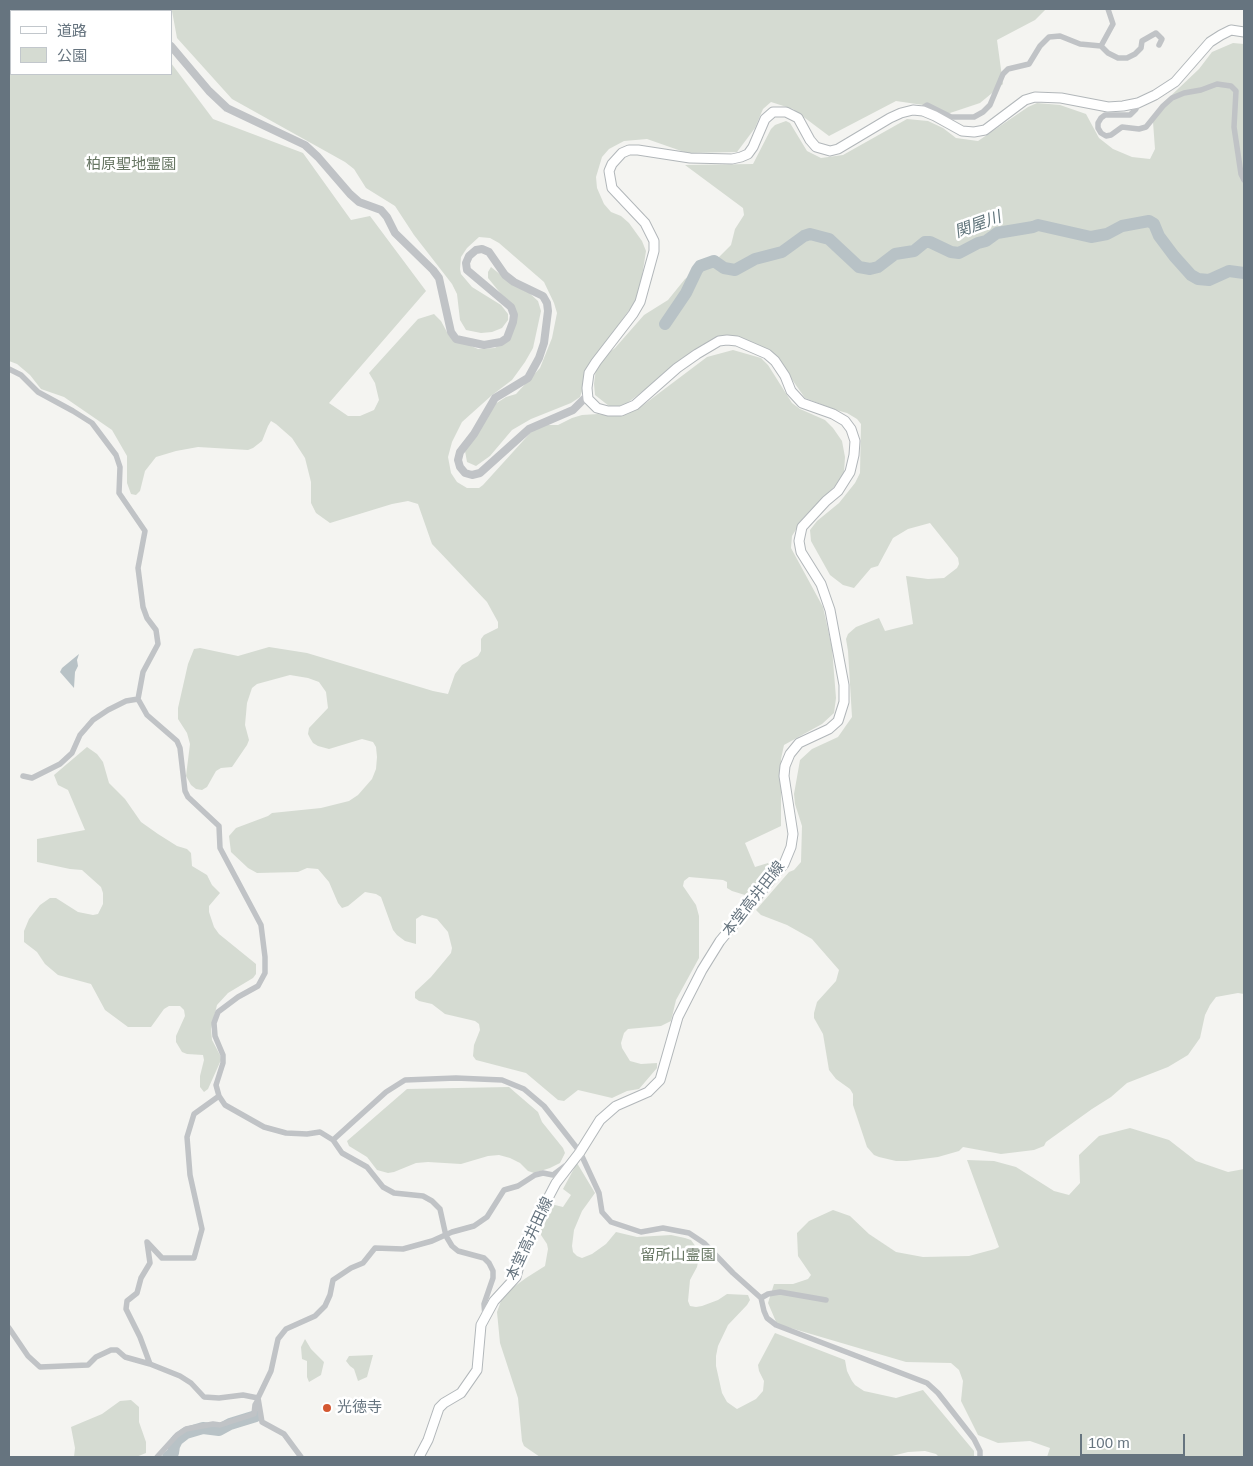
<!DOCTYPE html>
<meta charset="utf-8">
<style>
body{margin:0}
#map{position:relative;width:1253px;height:1466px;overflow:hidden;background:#f4f4f1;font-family:Helvetica,"Noto Sans JP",sans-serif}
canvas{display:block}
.frame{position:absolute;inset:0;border:10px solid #66747f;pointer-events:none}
.legend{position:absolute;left:10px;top:10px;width:162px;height:65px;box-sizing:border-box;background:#fff;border:1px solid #c2c7cc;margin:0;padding:6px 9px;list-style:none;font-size:15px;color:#66747f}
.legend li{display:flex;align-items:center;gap:10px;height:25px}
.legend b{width:25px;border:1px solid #c2c7cc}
.scale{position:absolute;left:1080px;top:1434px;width:105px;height:22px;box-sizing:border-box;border:2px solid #66747f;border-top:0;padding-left:6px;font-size:15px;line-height:18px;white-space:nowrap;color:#66747f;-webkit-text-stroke:4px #fff;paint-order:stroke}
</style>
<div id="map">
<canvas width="1253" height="1466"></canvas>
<div class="frame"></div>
<ul class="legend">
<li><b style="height:6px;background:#fff"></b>道路</li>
<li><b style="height:14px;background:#d5dbd2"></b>公園</li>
</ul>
<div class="scale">100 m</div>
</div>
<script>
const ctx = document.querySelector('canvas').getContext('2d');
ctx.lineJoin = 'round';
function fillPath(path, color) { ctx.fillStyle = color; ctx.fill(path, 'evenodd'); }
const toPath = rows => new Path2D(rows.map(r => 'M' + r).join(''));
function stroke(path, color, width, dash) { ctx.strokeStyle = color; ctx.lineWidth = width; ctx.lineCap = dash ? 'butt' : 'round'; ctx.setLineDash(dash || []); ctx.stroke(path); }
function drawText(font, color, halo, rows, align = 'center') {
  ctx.font = font + ' Helvetica,"Noto Sans JP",sans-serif'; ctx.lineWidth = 5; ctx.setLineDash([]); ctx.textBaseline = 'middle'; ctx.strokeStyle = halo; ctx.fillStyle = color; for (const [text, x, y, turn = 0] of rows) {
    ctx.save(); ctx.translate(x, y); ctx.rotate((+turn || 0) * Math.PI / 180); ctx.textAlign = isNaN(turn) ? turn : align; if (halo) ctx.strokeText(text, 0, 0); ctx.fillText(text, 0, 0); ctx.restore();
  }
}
fillPath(toPath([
 [9,9,114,9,118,11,11,11,11,74,171,74,171,63,213,119,303,153,351,220,370,216,426,291,329,403,348,416,360,416,374,410,379,400,375,383,369,373,418,319,434,314,441,321,448,334,453,338,478,349,495,348,512,333,515,311,488,278,488,272,491,267,512,284,526,290,538,301,541,311,533,348,525,362,512,380,491,396,462,422,452,442,448,457,451,473,457,482,467,488,479,488,483,485,532,431,547,425,558,425,572,418,582,415,598,414,615,416,638,409,707,357,733,350,761,358,768,365,792,403,800,409,825,420,833,428,842,441,845,457,844,473,835,486,803,518,792,536,791,548,823,607,832,648,836,698,834,713,822,724,784,745,781,759,781,826,745,843,755,867,768,863,771,869,745,895,732,891,727,888,727,882,723,880,689,877,684,881,683,886,696,905,699,916,699,958,676,1000,671,1021,661,1026,628,1029,624,1033,621,1043,622,1048,630,1061,641,1064,657,1063,657,1068,639,1089,627,1091,612,1098,578,1090,564,1101,558,1100,526,1073,476,1060,473,1056,474,1045,480,1030,479,1024,475,1021,445,1014,432,1004,419,1001,415,998,415,992,431,977,451,953,452,948,448,932,437,919,422,915,416,919,416,944,405,941,397,935,393,930,381,897,376,894,365,892,348,906,342,908,338,903,329,882,318,869,307,868,298,872,257,873,248,868,231,852,229,836,236,828,268,816,272,813,321,808,349,801,358,795,372,779,376,769,377,757,376,747,373,742,362,739,329,749,318,746,313,743,310,738,308,734,309,728,328,708,326,692,319,682,308,678,290,675,257,684,252,688,247,703,245,725,249,740,247,745,232,767,221,768,216,771,207,787,202,790,196,789,191,785,186,776,190,744,187,733,178,719,178,708,188,664,194,649,200,648,238,656,269,647,307,653,433,691,448,694,455,674,462,665,478,656,481,651,481,639,484,635,498,628,498,622,487,602,432,544,418,504,408,501,392,504,330,523,316,513,311,503,311,482,305,458,292,438,276,424,271,421,268,426,262,441,253,448,248,450,198,447,176,451,156,457,145,471,140,491,136,495,131,494,127,483,127,456,112,430,64,397,41,389,30,375,17,364,9,361],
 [170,9,1046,9,1035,20,997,40,1003,84,980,103,947,114,930,106,896,101,829,136,793,109,771,102,763,109,755,128,737,152,687,153,647,139,624,141,609,149,602,157,596,177,597,188,604,204,611,212,621,216,629,223,642,241,646,251,639,296,592,362,580,397,571,403,531,419,512,430,490,456,476,466,467,462,465,451,492,406,506,397,516,394,540,368,552,338,557,313,554,303,544,282,499,243,490,238,479,237,467,248,461,257,460,269,461,274,472,287,501,305,508,314,508,320,502,328,492,332,481,333,466,330,460,320,457,294,452,284,414,235,395,206,366,188,354,169,345,162,232,99,177,38,172,11],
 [1233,43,1244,44,1244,994,1238,993,1216,997,1210,1005,1205,1015,1200,1038,1188,1055,1168,1067,1127,1083,1111,1097,1092,1109,1046,1142,1044,1146,1034,1150,1001,1154,963,1147,959,1151,938,1157,907,1161,896,1161,879,1157,874,1155,867,1147,853,1105,853,1094,850,1089,836,1079,829,1070,823,1034,814,1018,814,1013,817,1002,836,981,839,970,812,939,787,925,761,915,756,910,789,872,794,870,801,862,802,826,795,804,794,794,800,760,812,749,838,737,852,717,848,651,846,639,848,634,856,627,879,618,885,631,913,624,906,576,928,579,944,578,957,568,959,564,958,558,930,523,908,529,893,538,878,566,871,568,854,588,843,585,830,575,811,541,810,530,817,521,839,503,855,483,860,473,861,424,857,419,847,413,836,410,805,398,774,354,764,348,733,337,709,341,626,404,620,406,609,406,595,395,594,384,596,368,601,359,615,348,644,315,668,300,685,279,709,261,719,257,731,245,735,229,744,215,743,208,685,165,753,164,771,129,775,125,786,121,790,123,807,151,821,158,843,155,907,119,928,121,943,128,956,138,978,141,1028,107,1037,103,1060,105,1086,114,1099,138,1113,149,1132,157,1150,159,1155,149,1153,122,1160,106,1199,69,1212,52],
 [87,747,97,754,103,762,109,783,125,799,141,822,158,834,177,846,187,849,191,853,192,866,207,875,212,885,220,893,209,906,209,912,214,927,219,934,256,964,256,974,253,978,228,993,217,1005,211,1029,212,1040,220,1055,221,1060,208,1089,204,1092,200,1087,200,1076,204,1060,203,1055,187,1054,182,1052,176,1042,176,1036,185,1016,184,1010,180,1006,169,1006,164,1009,151,1027,128,1027,105,1010,91,984,58,975,45,964,37,952,24,942,24,931,29,919,40,905,50,898,56,898,78,912,93,915,98,914,103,904,103,893,101,887,82,870,70,869,37,862,37,839,85,830,68,790,58,785,54,775],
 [509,1087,538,1112,542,1122,563,1148,565,1153,560,1163,550,1168,534,1173,528,1171,520,1163,510,1158,499,1155,488,1156,461,1164,428,1162,416,1163,394,1172,388,1173,377,1170,367,1157,349,1146,347,1141,407,1089],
 [1130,1128,1169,1140,1196,1161,1228,1172,1244,1169,1244,1457,1047,1457,1050,1448,1030,1441,998,1443,978,1435,961,1401,963,1381,959,1370,951,1363,906,1362,777,1324,768,1303,774,1284,793,1284,808,1279,811,1275,798,1256,797,1233,809,1221,833,1210,850,1216,869,1234,896,1252,923,1257,969,1256,995,1249,999,1247,967,1160,994,1161,1016,1167,1054,1191,1069,1195,1080,1183,1079,1155,1099,1136],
 [577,1163,595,1193,582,1211,574,1230,572,1246,573,1252,577,1256,582,1258,592,1254,606,1244,616,1232,637,1237,671,1235,685,1238,691,1240,696,1247,699,1257,697,1267,690,1280,688,1301,690,1306,696,1307,702,1306,718,1300,727,1294,748,1295,750,1300,747,1305,728,1325,718,1346,716,1356,716,1366,722,1393,727,1402,737,1409,756,1399,763,1391,764,1381,759,1371,758,1365,775,1333,845,1360,847,1371,852,1381,855,1385,864,1391,896,1398,923,1390,974,1451,974,1456,939,1457,936,1454,925,1451,908,1452,888,1457,540,1457,524,1446,522,1441,518,1398,500,1343,497,1312,501,1301,507,1292,526,1278,545,1266,548,1249,547,1244,541,1235,541,1229,548,1208,551,1204,563,1207,571,1195,563,1189],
 [305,1339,311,1349,324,1362,321,1375,309,1382,307,1377,307,1361,302,1359,301,1347],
 [373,1355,367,1377,358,1381,354,1369,350,1366,346,1361,349,1356],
 [131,1400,139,1407,139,1422,146,1442,146,1453,136,1457,74,1457,75,1448,71,1427,102,1414,120,1401]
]), '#d5dbd2');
fillPath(toPath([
 [79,654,77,660,78,666,75,672,74,688,60,672,62,668]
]), '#b8c2c6');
stroke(toPath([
 [665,324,686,293,697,270,700,266,714,261,724,268,735,270,755,259,782,252,804,236,810,234,829,239,859,267,870,269,878,267,895,254,914,251,925,242,930,242,951,252,959,253,978,243,986,241,997,233,1033,227,1038,225,1091,237,1107,234,1122,226,1149,221,1154,224,1159,236,1174,256,1191,275,1198,279,1209,280,1229,271,1244,273],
 [168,1457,173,1453,174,1446,177,1440,186,1433,203,1428,219,1430,230,1424,256,1416]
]), '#b8c2c6', 12);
const secondary = toPath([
 [419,1457,428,1440,439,1408,444,1403,461,1393,477,1370,481,1325,494,1301,516,1277,526,1240,556,1183,580,1152,600,1120,616,1106,648,1092,660,1080,678,1017,702,970,720,941,784,864,791,847,793,834,784,776,785,766,790,754,799,743,829,729,838,721,844,702,844,685,830,610,821,584,801,552,799,541,802,527,826,501,838,491,850,472,854,455,855,441,851,429,845,421,833,414,802,403,791,391,785,376,775,361,767,354,737,341,727,340,719,341,697,354,677,368,635,405,621,411,608,411,597,408,588,399,587,388,589,373,596,362,633,314,640,302,654,251,654,241,645,223,612,188,609,171,612,164,622,153,629,150,638,150,690,158,732,159,741,157,748,154,753,147,765,119,773,112,786,112,798,118,810,140,816,147,830,151,838,149,890,118,901,113,913,110,923,111,935,116,962,131,974,132,985,130,1025,100,1035,97,1061,98,1108,107,1123,106,1138,103,1155,95,1175,82,1210,42,1221,35,1231,30,1244,32]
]);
stroke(secondary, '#b2b7ba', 11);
stroke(toPath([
 [1101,46,1113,24,1108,9],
 [1138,103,1136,109,1130,115,1105,115,1101,118,1098,123,1098,128,1101,133,1106,136,1111,135,1122,127,1139,129,1146,127,1163,106,1172,98,1184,93,1201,90,1217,84,1231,86,1236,91,1234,127,1241,174,1244,180],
 [923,111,924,107,927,105,951,117,974,117,983,112,990,105,1003,74,1008,69,1029,64,1040,46,1049,37,1060,36,1080,44,1101,46,1108,53,1118,58,1127,58,1135,54,1141,48,1142,41,1156,33,1162,39,1159,45],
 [9,369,21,375,38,392,73,411,92,423,116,455,120,467,119,493,145,531,138,568,143,607,147,618,156,630,158,644,143,672,138,699,147,715,177,741,180,748,185,791,188,797,219,826,220,848,261,925,265,957,265,973,258,986,238,997,218,1012,214,1023,215,1036,223,1055,223,1063,216,1085,219,1096,225,1105,264,1127,286,1133,307,1134,320,1132,333,1140,342,1153,367,1167,383,1187,394,1193,423,1196,432,1201,440,1209,446,1236,452,1246,458,1251,484,1258,489,1263,493,1271,493,1278,484,1304,485,1317],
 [23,776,32,778,60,764,72,753,80,735,93,720,108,710,126,701,138,699],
 [333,1140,386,1092,405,1080,456,1078,502,1080,524,1089,544,1106,580,1152,599,1193,602,1212,611,1222,641,1232,663,1228,689,1233,704,1243,733,1273,761,1298,764,1311,767,1318,776,1325,927,1383,938,1393,974,1439,980,1451,980,1457],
 [761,1298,768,1294,780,1292,826,1300],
 [9,1328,28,1356,40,1367,88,1365,96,1357,111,1350,117,1350,125,1357,150,1364,180,1376,191,1383,204,1397,219,1398,243,1395,258,1398],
 [150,1364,140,1337,126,1309,127,1301,137,1293,141,1278,150,1263,147,1242,162,1258,194,1258,202,1229,190,1175,187,1137,194,1114,219,1096],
 [157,1457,177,1435,186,1429,213,1424,220,1425,254,1414,255,1405,258,1400],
 [301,1457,284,1434,262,1422,258,1398,271,1371,278,1339,286,1329,315,1316,325,1306,330,1295,333,1280,351,1268,363,1263,375,1248,403,1249,432,1241,452,1232,474,1226,487,1217,504,1190,518,1186,535,1175,543,1173,553,1175,565,1166]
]), '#c0c3c6', 5.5);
stroke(toPath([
 [158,9,161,11],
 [171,46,209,91,227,108,305,145,318,157,350,194,359,202,381,210,387,217,395,233,433,270,439,278,451,332,456,339,484,345,501,342,507,338,513,322,514,315,511,307,467,270,466,263,469,256,476,250,482,249,489,252,505,275,514,282,543,296,547,303,548,311,544,343,539,358,528,378,495,398,474,434,460,452,458,460,460,467,465,473,472,475,480,473,529,429,573,410,587,396]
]), '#c0c3c6', 8);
stroke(secondary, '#fff', 9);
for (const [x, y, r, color] of [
 [327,1408,5,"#d45831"]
]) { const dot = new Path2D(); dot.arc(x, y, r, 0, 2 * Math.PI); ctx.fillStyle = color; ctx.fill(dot); stroke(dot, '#fff', 2); }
drawText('15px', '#687764', '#fff', [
 ["柏原聖地霊園",131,165],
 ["留所山霊園",678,1256]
]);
drawText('15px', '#66747f', '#fff', [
 ["本堂高井田線",754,899,-52],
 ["本堂高井田線",530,1239,-65]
]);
drawText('15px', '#66747f', '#fff', [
 ["光徳寺",337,1408]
], 'left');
drawText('italic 16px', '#61757c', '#fff', [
 ["関屋川",978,225,-20]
]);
</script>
